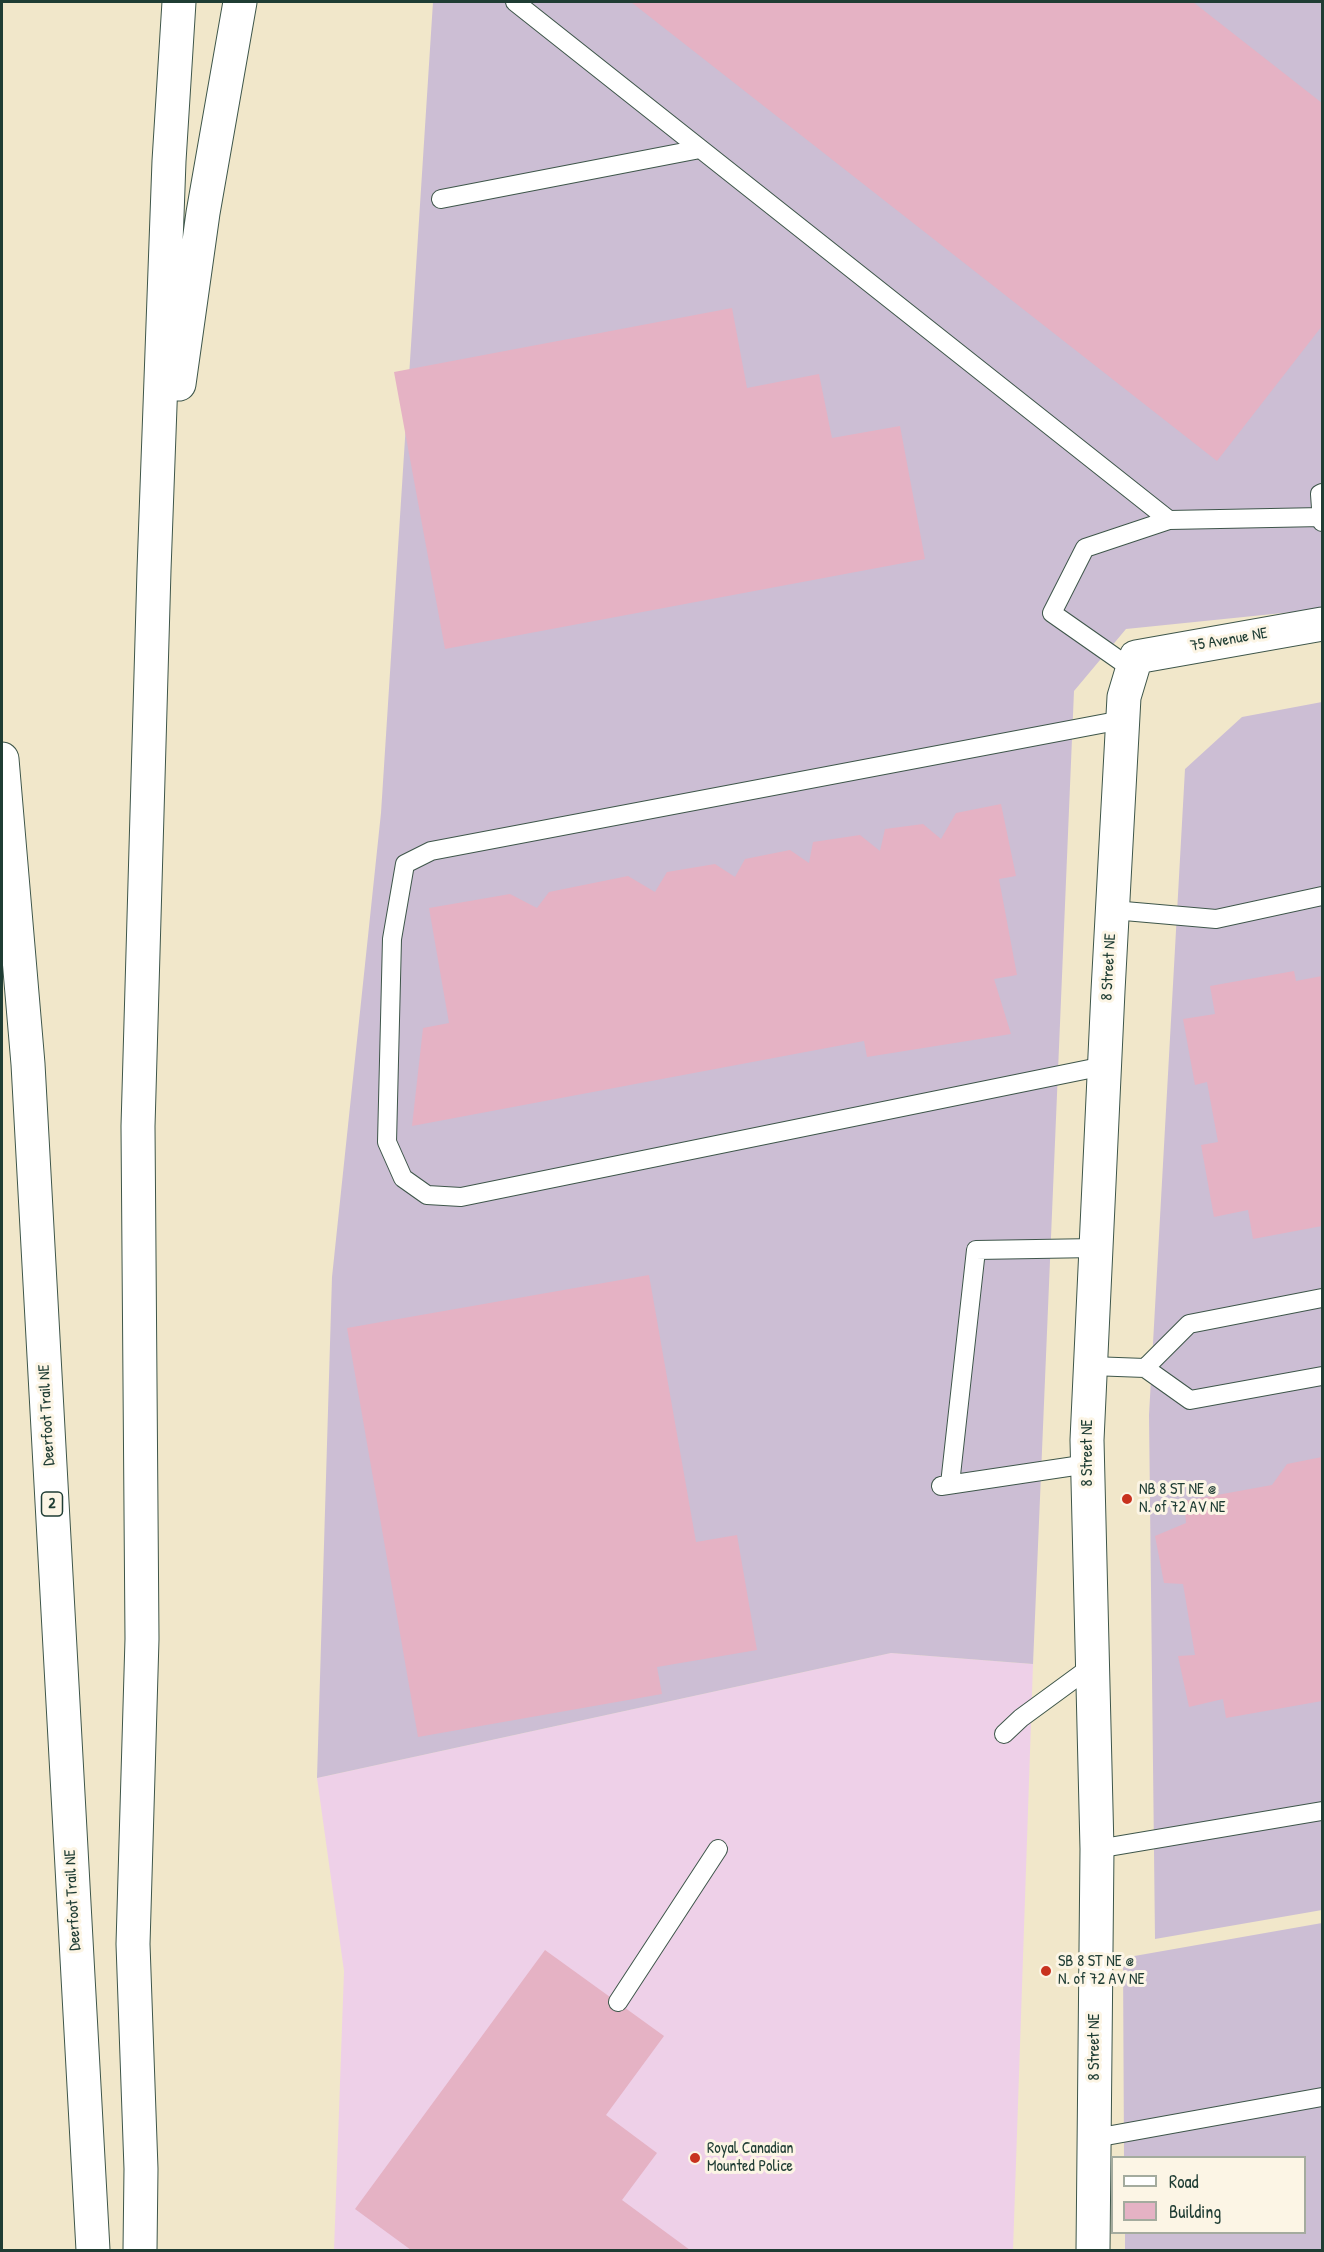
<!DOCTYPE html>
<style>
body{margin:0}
#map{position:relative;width:1324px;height:2252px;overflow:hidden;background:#f1e7ca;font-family:"Patrick Hand",sans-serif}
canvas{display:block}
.frame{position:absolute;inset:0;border:3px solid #1f3d34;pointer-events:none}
.legend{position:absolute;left:1111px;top:2156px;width:195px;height:78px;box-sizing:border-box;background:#fcf5e5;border:2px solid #a4ab9e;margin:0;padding:8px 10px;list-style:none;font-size:18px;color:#1f3d34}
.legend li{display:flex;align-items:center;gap:12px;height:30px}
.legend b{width:30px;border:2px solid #a4ab9e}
</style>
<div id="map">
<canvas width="1324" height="2252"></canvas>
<div class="frame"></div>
<ul class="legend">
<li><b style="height:8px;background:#fff"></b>Road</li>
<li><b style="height:16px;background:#e5b2c4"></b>Building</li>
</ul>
</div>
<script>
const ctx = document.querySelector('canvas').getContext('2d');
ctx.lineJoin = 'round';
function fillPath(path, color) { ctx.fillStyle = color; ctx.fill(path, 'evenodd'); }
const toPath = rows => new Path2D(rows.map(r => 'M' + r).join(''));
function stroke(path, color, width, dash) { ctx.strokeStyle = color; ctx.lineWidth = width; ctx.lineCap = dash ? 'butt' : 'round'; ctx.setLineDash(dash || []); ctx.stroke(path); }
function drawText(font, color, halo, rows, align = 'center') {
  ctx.font = font + ' "Patrick Hand",sans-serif'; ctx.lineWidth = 6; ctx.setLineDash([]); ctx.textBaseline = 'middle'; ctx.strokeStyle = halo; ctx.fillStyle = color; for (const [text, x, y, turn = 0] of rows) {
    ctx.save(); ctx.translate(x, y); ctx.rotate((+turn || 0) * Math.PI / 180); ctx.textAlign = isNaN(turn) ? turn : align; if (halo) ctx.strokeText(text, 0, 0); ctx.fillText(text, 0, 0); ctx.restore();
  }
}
fillPath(toPath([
 [891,1653,1033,1664,1013,2250,334,2250,344,1971,317,1778]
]), '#eed0e8');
fillPath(toPath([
 [433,2,1322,2,1322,609,1126,629,1074,691,1033,1664,891,1653,317,1778,332,1277,381,813],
 [1322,702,1322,1910,1155,1939,1149,1415,1185,769,1242,717],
 [1322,1923,1322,2250,1125,2250,1125,2233,1304,2232,1304,2158,1124,2157,1123,1958]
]), '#ccbed4');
fillPath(toPath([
 [631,2,1193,2,1322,103,1322,326,1217,461],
 [732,308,747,388,819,374,832,438,900,426,925,559,445,649,394,372],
 [1001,804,1016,876,999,879,1017,975,994,979,1011,1034,867,1057,864,1041,412,1126,423,1028,449,1023,429,908,510,894,537,908,549,892,628,876,655,892,667,872,715,864,735,877,745,859,790,850,809,863,813,842,860,835,880,851,885,829,923,824,941,839,956,813],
 [1294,971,1296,981,1322,976,1322,1226,1253,1239,1248,1210,1214,1217,1201,1145,1218,1142,1207,1082,1195,1085,1183,1019,1215,1014,1210,986],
 [649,1275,696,1542,737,1535,757,1650,657,1667,662,1694,418,1737,347,1328],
 [1322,1457,1322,1701,1226,1718,1223,1699,1189,1707,1178,1656,1195,1655,1183,1584,1164,1583,1155,1536,1186,1523,1184,1501,1272,1485,1287,1464],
 [545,1950,664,2036,606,2115,657,2153,622,2200,690,2250,411,2250,355,2209]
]), '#e5b2c4');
const lane = toPath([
 [515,2,1169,520,1322,517],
 [441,199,700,149],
 [1322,493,1320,494,1322,522],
 [1132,669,1052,613,1085,548,1169,520],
 [1113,910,1216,919,1322,896],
 [1104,1066,461,1197,427,1195,403,1178,387,1142,392,939,405,864,431,851,1122,720],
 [1091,1366,1145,1368,1189,1324,1322,1298],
 [1145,1368,1190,1400,1322,1376],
 [950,1484,976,1250,1096,1248],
 [941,1486,1088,1464],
 [1004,1734,1021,1718,1092,1666],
 [1097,1849,1322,1811],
 [618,2002,718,1849],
 [1095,2138,1322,2097]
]);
const street = toPath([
 [1093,2250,1097,1849,1087,1440,1108,991,1124,697,1136,657,1322,624]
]);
const highway = toPath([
 [179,384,203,213,240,2],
 [2,759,28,1064,93,2250],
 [140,2250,141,2169,133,1944,142,1639,138,1126,154,570,169,161,179,2]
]);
stroke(lane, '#3e564a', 20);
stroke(street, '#3e564a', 35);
stroke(highway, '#3e564a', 35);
stroke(lane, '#fff', 18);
stroke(street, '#fff', 33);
stroke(highway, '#fff', 33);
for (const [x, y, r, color] of [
 [1127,1499,6,"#c8321e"],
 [1046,1971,6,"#c8321e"],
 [695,2158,6,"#c8321e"]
]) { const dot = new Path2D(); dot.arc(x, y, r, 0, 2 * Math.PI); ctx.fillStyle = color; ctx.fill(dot); stroke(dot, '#fcf5e5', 2); }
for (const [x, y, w] of [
 [52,1504,21]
]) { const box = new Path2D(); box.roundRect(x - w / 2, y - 12, w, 24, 4.5); ctx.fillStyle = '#fcf5e5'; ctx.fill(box); stroke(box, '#1f3d34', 1.5); }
drawText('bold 15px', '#1f3d34', null, [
 ["2",52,1504]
]);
drawText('16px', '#1f3d34', '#fcf5e5', [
 ["75 Avenue NE",1229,640,-10],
 ["8 Street NE",1109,967,-87],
 ["Deerfoot Trail NE",47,1415,-93],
 ["8 Street NE",1088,1453,-90],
 ["Deerfoot Trail NE",73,1900,-93],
 ["8 Street NE",1095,2047,-90]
]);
drawText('16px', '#1f3d34', '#fcf5e5', [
 ["NB 8 ST NE @",1139,1490],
 ["N. of 72 AV NE",1139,1508],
 ["SB 8 ST NE @",1058,1962],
 ["N. of 72 AV NE",1058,1980],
 ["Royal Canadian",707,2149],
 ["Mounted Police",707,2167]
], 'left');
</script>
